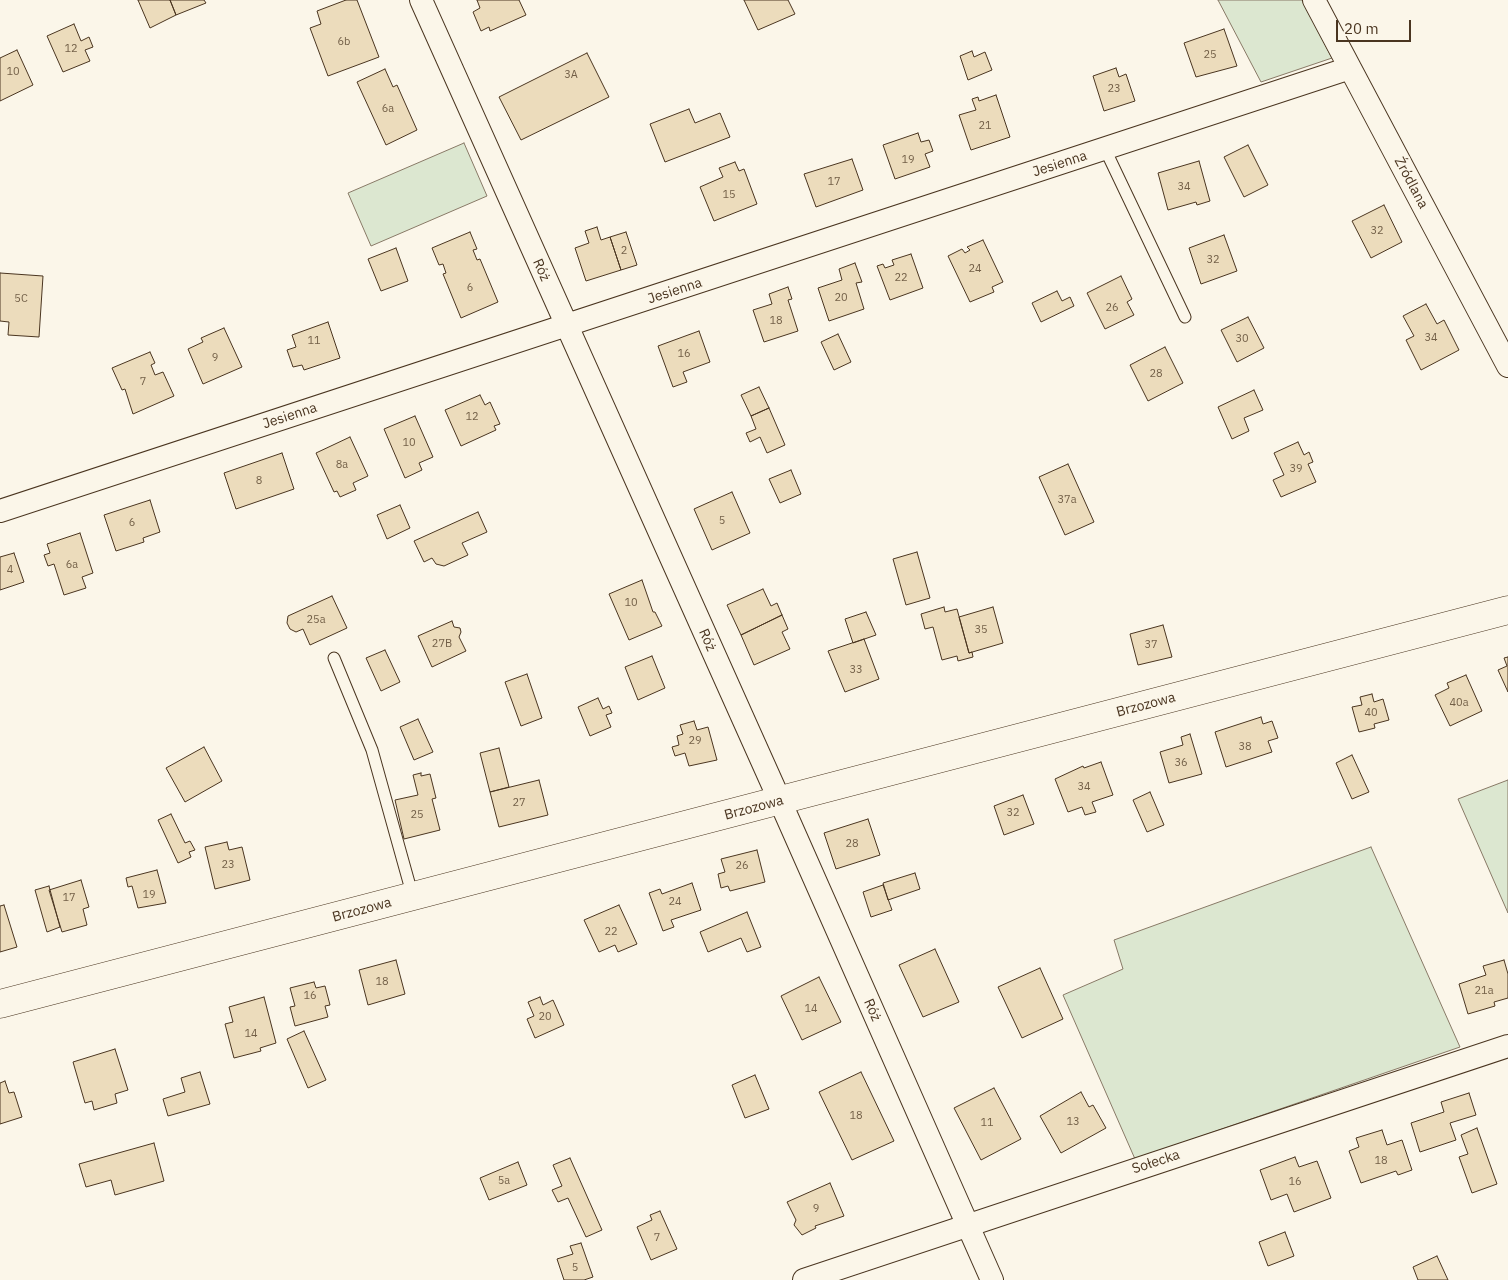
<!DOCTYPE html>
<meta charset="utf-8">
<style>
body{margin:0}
#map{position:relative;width:1508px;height:1280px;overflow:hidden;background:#fbf6e9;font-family:"IBM Plex Sans",sans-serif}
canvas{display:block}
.scale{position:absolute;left:1336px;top:20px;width:75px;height:22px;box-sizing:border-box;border:2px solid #4a3520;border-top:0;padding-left:6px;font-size:15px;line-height:18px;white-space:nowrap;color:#4a3520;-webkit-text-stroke:4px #fbf6e9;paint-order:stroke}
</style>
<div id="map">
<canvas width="1508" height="1280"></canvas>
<div class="scale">20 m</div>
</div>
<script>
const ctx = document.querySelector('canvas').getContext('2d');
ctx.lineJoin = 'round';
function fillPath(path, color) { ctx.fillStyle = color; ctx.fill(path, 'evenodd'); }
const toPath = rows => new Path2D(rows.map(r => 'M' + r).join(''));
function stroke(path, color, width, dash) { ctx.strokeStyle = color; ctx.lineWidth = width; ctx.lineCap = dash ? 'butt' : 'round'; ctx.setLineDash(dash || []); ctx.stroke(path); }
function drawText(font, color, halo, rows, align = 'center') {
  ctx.font = font + ' "IBM Plex Sans",sans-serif'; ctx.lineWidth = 4; ctx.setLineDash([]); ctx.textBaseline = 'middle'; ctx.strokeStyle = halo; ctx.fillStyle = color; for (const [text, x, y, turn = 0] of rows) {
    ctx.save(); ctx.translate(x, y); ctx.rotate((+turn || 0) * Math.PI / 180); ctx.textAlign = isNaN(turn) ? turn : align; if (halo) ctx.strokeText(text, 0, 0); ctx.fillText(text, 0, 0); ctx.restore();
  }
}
const green = toPath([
 [1218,0,1302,0,1332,58,1261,82,1218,0],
 [464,143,487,196,371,246,348,193,464,143],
 [1508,780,1508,913,1458,799,1508,780],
 [1371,847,1460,1047,1135,1159,1063,995,1123,969,1114,940,1371,847]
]);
fillPath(green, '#dce7d0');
stroke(green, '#887966', 1);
const building = toPath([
 [138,0,170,0,176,15,150,28,138,0],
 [170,0,204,0,206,3,176,15,170,0],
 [346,0,357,0,379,57,328,76,310,28,321,24,317,11,346,0],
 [477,0,519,0,526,15,490,31,489,27,481,31,473,12,480,8,477,0],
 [744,0,788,0,795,14,758,30,744,0],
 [74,24,81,41,89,37,93,47,85,50,90,61,63,72,47,36,74,24],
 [1224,29,1237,66,1196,77,1184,43,1224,29],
 [17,50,33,85,0,101,0,58,17,50],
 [972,51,974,57,985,52,992,70,968,80,960,56,972,51],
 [587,53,609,97,521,140,499,97,587,53],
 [1116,68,1119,77,1126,74,1135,101,1104,111,1093,76,1116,68],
 [385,69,393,87,397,85,417,130,386,145,357,82,385,69],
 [996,95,1010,137,971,150,959,115,976,110,972,99,978,97,979,101,996,95],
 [689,109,695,123,720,113,730,137,665,162,650,124,689,109],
 [918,133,921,142,929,140,933,151,925,154,930,167,895,179,883,145,918,133],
 [1248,145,1268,185,1244,197,1224,157,1248,145],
 [852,159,863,190,816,207,804,174,852,159],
 [1199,161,1210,201,1197,205,1196,202,1168,210,1158,173,1199,161],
 [735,162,739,171,744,169,757,204,714,221,700,187,723,177,719,168,735,162],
 [1384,205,1402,242,1371,258,1352,221,1384,205],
 [597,227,601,240,610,237,621,270,586,281,575,248,589,243,585,231,597,227],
 [470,232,477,249,473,250,477,260,480,259,498,302,461,318,443,274,446,273,443,264,439,265,432,248,470,232],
 [626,232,637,265,621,270,610,237,626,232],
 [1224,235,1237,271,1201,284,1189,248,1224,235],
 [983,240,1003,282,992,287,994,292,970,302,948,256,962,249,965,253,970,250,967,247,983,240],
 [396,248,408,281,381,291,368,259,396,248],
 [911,254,923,288,890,300,877,266,883,264,885,268,894,265,892,260,911,254],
 [855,263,862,282,856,283,864,309,829,321,818,288,842,280,839,269,855,263],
 [0,273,43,276,39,337,8,335,9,322,0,321,0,273],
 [1121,276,1132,299,1127,302,1134,315,1105,329,1087,293,1121,276],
 [788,287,792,299,788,300,798,331,764,342,753,310,772,304,769,294,788,287],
 [1057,291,1062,301,1070,297,1074,306,1041,322,1032,303,1057,291],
 [1426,304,1437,324,1444,320,1459,350,1421,370,1406,340,1414,336,1403,316,1426,304],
 [1248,317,1264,348,1237,362,1221,330,1248,317],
 [328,322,340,358,304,370,302,365,293,367,287,350,296,347,292,335,328,322],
 [224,328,242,367,203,384,188,349,203,342,201,338,224,328],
 [699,331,710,362,683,372,687,382,673,387,658,346,699,331],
 [838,334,851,362,834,370,821,342,838,334],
 [1165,347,1183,383,1148,401,1130,365,1165,347],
 [150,352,155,363,151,365,155,375,163,372,174,396,133,414,125,389,122,390,112,368,150,352],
 [759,387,769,408,751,416,741,395,759,387],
 [1254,390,1263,410,1244,418,1249,431,1232,439,1218,407,1254,390],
 [480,395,485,405,490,402,500,424,494,426,496,430,461,446,445,410,480,395],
 [769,408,785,445,767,453,760,437,750,442,746,433,756,429,751,416,769,408],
 [415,416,433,457,419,463,422,470,405,478,384,429,415,416],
 [350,437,368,476,353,483,356,490,340,497,337,491,334,492,316,453,350,437],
 [1298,442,1304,455,1309,452,1313,462,1308,464,1316,482,1281,497,1273,480,1284,475,1274,453,1298,442],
 [282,453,294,489,236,509,224,473,282,453],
 [1068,464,1094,522,1065,535,1039,477,1068,464],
 [791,470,801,494,780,503,769,479,791,470],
 [732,492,750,533,712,550,694,509,732,492],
 [150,500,160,532,143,538,144,542,116,551,104,515,150,500],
 [400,505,410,528,387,539,377,515,400,505],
 [478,512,487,532,462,543,468,555,444,566,436,564,432,558,424,562,414,541,478,512],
 [80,533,93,573,82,577,86,588,64,595,54,564,48,566,44,555,50,553,47,544,80,533],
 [917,552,930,598,906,605,893,559,917,552],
 [14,553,24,582,0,590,0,557,14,553],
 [642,580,653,612,655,612,662,626,629,640,609,594,642,580],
 [763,589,771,606,777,603,782,615,741,635,727,605,763,589],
 [332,596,347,628,310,645,303,629,296,632,290,629,287,623,288,616,332,596],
 [944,607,945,612,957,609,969,653,972,652,973,657,958,661,957,656,942,660,933,627,925,629,921,614,944,607],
 [993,607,1003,643,969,653,959,617,993,607],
 [866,612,876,635,853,643,845,619,866,612],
 [782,615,788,629,782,632,790,649,754,665,741,635,782,615],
 [452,621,454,627,460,628,461,632,459,637,466,651,432,667,418,636,452,621],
 [1163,625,1172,657,1138,665,1130,634,1163,625],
 [864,639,879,679,845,692,828,651,864,639],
 [385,650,400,682,381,691,366,658,385,650],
 [652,656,665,688,638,700,625,667,652,656],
 [1508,657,1508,692,1498,670,1507,666,1504,658,1508,657],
 [527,674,542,718,521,726,505,682,527,674],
 [1466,675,1482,711,1450,726,1435,695,1449,688,1447,683,1466,675],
 [1372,694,1374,702,1383,699,1389,720,1374,724,1375,728,1359,732,1352,707,1362,705,1360,697,1372,694],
 [598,698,603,709,609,706,612,713,606,715,611,727,590,736,578,707,598,698],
 [1261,717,1263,724,1272,721,1278,738,1268,741,1272,752,1226,767,1215,732,1261,717],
 [418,719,433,752,414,760,400,727,418,719],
 [694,721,697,730,708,727,717,760,689,766,685,753,675,756,672,747,679,745,677,736,683,734,680,725,694,721],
 [1190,734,1202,774,1169,783,1160,752,1183,745,1181,737,1190,734],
 [204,747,222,781,185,802,166,768,204,747],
 [499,748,509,787,490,792,480,753,499,748],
 [1352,755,1369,792,1352,799,1336,763,1352,755],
 [1101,762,1113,795,1092,802,1096,812,1085,815,1082,807,1068,812,1055,779,1083,766,1084,768,1101,762],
 [421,773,421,776,430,774,436,798,432,799,440,830,404,839,395,800,418,795,413,775,421,773],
 [539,780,548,815,499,827,490,792,539,780],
 [1150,792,1164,825,1147,832,1133,800,1150,792],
 [1023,795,1034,824,1004,835,994,806,1023,795],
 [171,814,185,843,190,841,195,850,189,852,191,857,178,863,158,820,171,814],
 [868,819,880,855,836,869,824,833,868,819],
 [227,842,229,850,242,847,250,880,215,889,205,847,227,842],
 [757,850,765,882,730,891,728,886,721,888,718,874,725,872,721,859,757,850],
 [157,870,166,903,138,908,132,886,128,887,126,878,157,870],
 [915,873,920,889,888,900,883,883,915,873],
 [81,880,89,907,83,909,87,925,62,932,49,890,81,880],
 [692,883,701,910,671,920,674,927,663,931,649,893,660,889,662,894,692,883],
 [883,885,892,910,871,917,863,892,883,885],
 [49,886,60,927,47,932,35,890,49,886],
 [4,905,17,947,0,952,0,906,4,905],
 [619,905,637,944,618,952,615,945,599,952,584,920,619,905],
 [747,912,761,947,747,952,741,938,708,952,700,932,747,912],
 [935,949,959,1002,923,1017,899,965,935,949],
 [396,960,405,994,368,1005,359,970,396,960],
 [1504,960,1508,974,1508,998,1494,1002,1495,1006,1468,1014,1459,984,1486,975,1483,966,1504,960],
 [1040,968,1063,1019,1022,1038,998,987,1040,968],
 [819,977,841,1022,802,1040,781,996,819,977],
 [314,982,316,988,325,986,330,1005,325,1006,328,1017,295,1026,290,1007,295,1006,290,988,314,982],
 [264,997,276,1043,260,1048,261,1051,234,1058,225,1024,233,1022,229,1007,264,997],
 [540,997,543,1005,553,1000,564,1025,535,1038,527,1019,534,1016,528,1002,540,997],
 [304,1031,326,1080,308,1088,287,1039,304,1031],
 [115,1049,128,1090,115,1094,117,1103,94,1110,92,1101,85,1103,73,1062,115,1049],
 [200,1072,210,1104,168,1116,163,1099,185,1092,181,1078,200,1072],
 [861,1072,894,1141,852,1160,819,1092,861,1072],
 [755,1075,769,1109,745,1118,732,1085,755,1075],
 [5,1081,9,1093,14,1092,22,1117,0,1124,0,1083,5,1081],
 [994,1088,1021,1139,981,1160,954,1108,994,1088],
 [1081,1092,1089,1107,1093,1105,1106,1128,1061,1153,1040,1116,1081,1092],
 [1469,1093,1476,1115,1450,1123,1456,1140,1420,1152,1411,1123,1444,1112,1441,1102,1469,1093],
 [1477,1128,1497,1184,1472,1193,1459,1157,1468,1154,1461,1135,1477,1128],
 [1382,1130,1387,1145,1402,1140,1412,1170,1398,1175,1396,1171,1361,1183,1349,1151,1359,1147,1356,1138,1382,1130],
 [154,1143,164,1181,115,1195,111,1180,86,1187,79,1164,154,1143],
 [1295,1157,1299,1167,1317,1161,1331,1198,1294,1212,1287,1194,1271,1200,1260,1170,1295,1157],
 [570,1158,602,1230,586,1237,568,1198,558,1202,552,1190,562,1186,553,1165,570,1158],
 [518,1162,527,1185,489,1200,480,1178,518,1162],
 [830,1183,844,1216,815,1226,816,1228,802,1235,794,1225,796,1220,787,1202,830,1183],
 [660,1211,677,1249,651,1260,637,1227,652,1220,650,1215,660,1211],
 [1285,1232,1294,1256,1268,1266,1259,1242,1285,1232],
 [581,1243,593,1277,584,1280,564,1280,557,1259,573,1254,570,1246,581,1243],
 [1437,1256,1448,1280,1418,1280,1413,1267,1437,1256]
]);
fillPath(building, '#ecdcbc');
stroke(building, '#4a3520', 1);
const service = toPath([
 [1105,149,1185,317],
 [334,658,372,750,413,897]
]);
const minor = toPath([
 [421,0,780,801,992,1280],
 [1314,0,1508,366],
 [0,511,1350,68],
 [804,1280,1508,1046]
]);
const tertiary = toPath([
 [0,1004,1508,610]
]);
stroke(service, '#4a3520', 13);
stroke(minor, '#4a3520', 24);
stroke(tertiary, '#4a3520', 29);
stroke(service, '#fbf6e9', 11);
stroke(minor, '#fbf6e9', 22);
stroke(tertiary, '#fbf6e9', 28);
drawText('11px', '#725f47', null, [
 ["6b",344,42],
 ["12",71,49],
 ["25",1210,55],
 ["10",13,72],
 ["3A",571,75],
 ["23",1114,89],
 ["6a",388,109],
 ["21",985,126],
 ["19",908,160],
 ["17",834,182],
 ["34",1184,187],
 ["15",729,195],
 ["32",1377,231],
 ["2",624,251],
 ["32",1213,260],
 ["24",975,269],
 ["22",901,278],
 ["6",470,288],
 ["20",841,298],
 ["5C",21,299],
 ["26",1112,308],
 ["18",776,321],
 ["34",1431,338],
 ["30",1242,339],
 ["11",314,341],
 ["16",684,354],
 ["9",215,358],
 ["28",1156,374],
 ["7",143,382],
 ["12",472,417],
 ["10",409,443],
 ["8a",342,465],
 ["39",1296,469],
 ["8",259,481],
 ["37a",1067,500],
 ["5",722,521],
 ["6",132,523],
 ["6a",72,565],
 ["4",10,570],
 ["10",631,603],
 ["25a",316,620],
 ["35",981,630],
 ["27B",442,644],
 ["37",1151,645],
 ["33",856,670],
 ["40a",1459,703],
 ["40",1371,713],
 ["29",695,741],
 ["38",1245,747],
 ["36",1181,763],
 ["34",1084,787],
 ["27",519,803],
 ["32",1013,813],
 ["25",417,815],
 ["28",852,844],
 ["23",228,865],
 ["26",742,866],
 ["19",149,895],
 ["17",69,898],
 ["24",675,902],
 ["22",611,932],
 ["18",382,982],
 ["21a",1484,991],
 ["16",310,996],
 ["14",811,1009],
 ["20",545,1017],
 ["14",251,1034],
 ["18",856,1116],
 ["13",1073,1122],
 ["11",987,1123],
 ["18",1381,1161],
 ["5a",504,1181],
 ["16",1295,1182],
 ["9",816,1209],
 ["7",657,1238],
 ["5",575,1268]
]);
drawText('14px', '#4a3520', '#fbf6e9', [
 ["Jesienna",1060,164,-18],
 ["Źródlana",1411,183,62],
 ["Róż",541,270,66],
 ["Jesienna",675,291,-18],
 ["Jesienna",290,416,-18],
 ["Róż",707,640,66],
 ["Brzozowa",1146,705,-15],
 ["Brzozowa",754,808,-15],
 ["Brzozowa",362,910,-15],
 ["Róż",872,1010,66],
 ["Sołecka",1156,1162,-18]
]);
</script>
